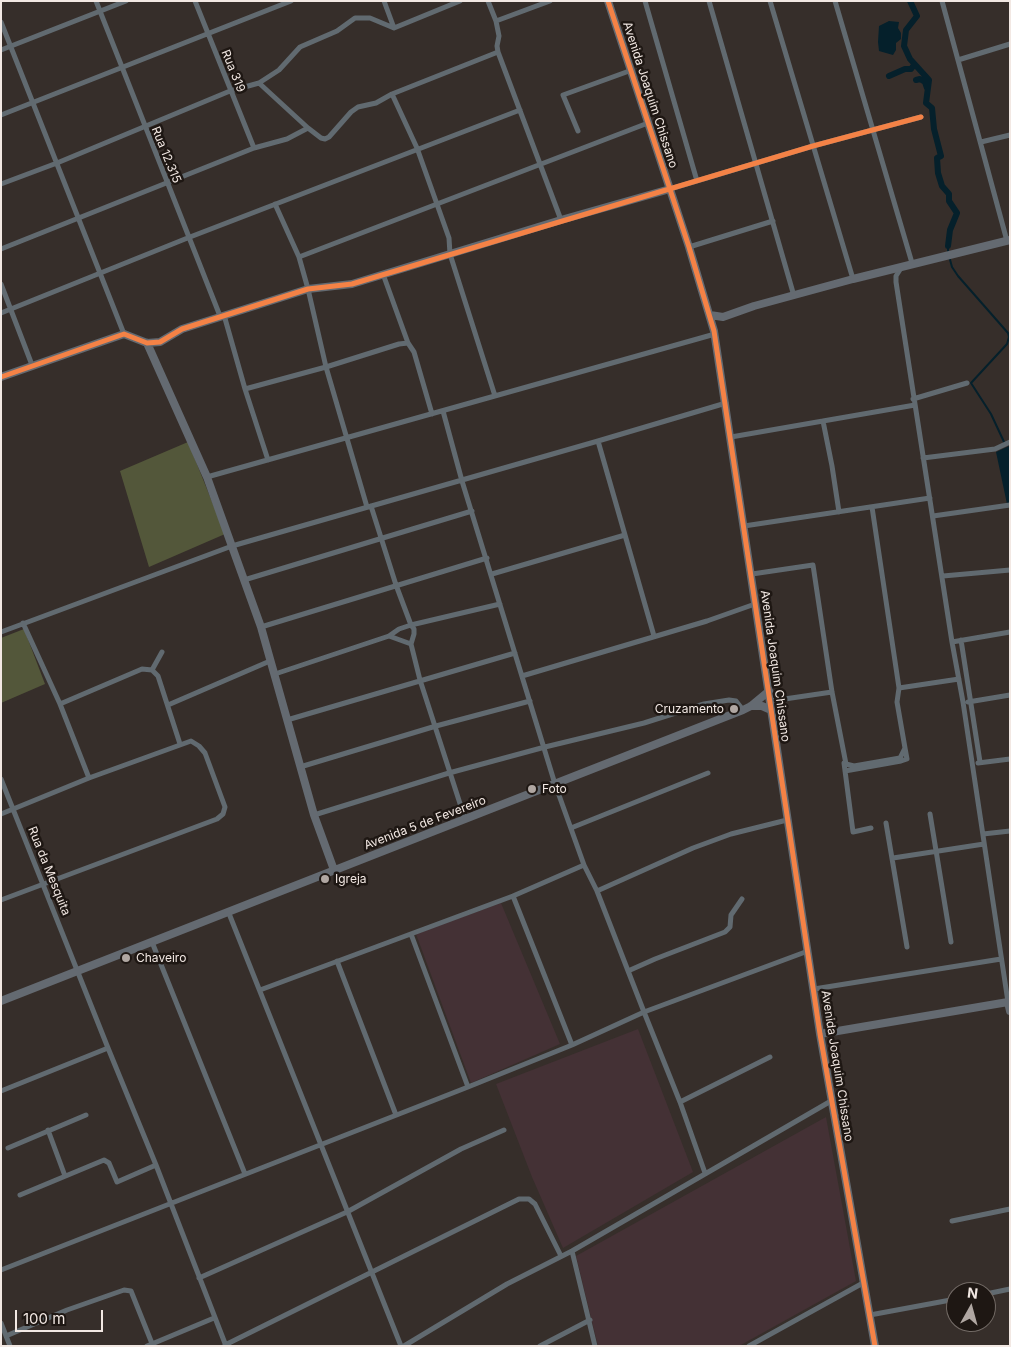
<!DOCTYPE html>
<style>
body{margin:0}
#map{position:relative;width:1011px;height:1347px;overflow:hidden;background:#362e2a;font-family:Inter,sans-serif}
canvas{display:block}
.frame{position:absolute;inset:0;border:2px solid #f2e8e3;pointer-events:none}
.north{position:absolute;left:946px;top:1282px;width:50px;height:50px;box-sizing:border-box;background:#1e1713;border:1px solid #736b66;border-radius:50%;rotate:7deg;font-size:14px;font-weight:700;line-height:20px;text-align:center;color:#f2e8e3}
.north::after{content:'';display:block;margin:auto;width:18px;height:22px;background:#b0a7a2;clip-path:polygon(50% 0,100% 100%,50% 72%,0 100%)}
.scale{position:absolute;left:15px;top:1310px;width:88px;height:22px;box-sizing:border-box;border:2px solid #f2e8e3;border-top:0;padding-left:6px;font-size:15px;line-height:18px;white-space:nowrap;color:#f2e8e3;-webkit-text-stroke:4px #1e1713;paint-order:stroke}
</style>
<div id="map">
<canvas width="1011" height="1347"></canvas>
<div class="frame"></div>
<div class="north">N</div>
<div class="scale">100 m</div>
</div>
<script>
const ctx = document.querySelector('canvas').getContext('2d');
ctx.lineJoin = 'round';
function fillPath(path, color) { ctx.fillStyle = color; ctx.fill(path, 'evenodd'); }
const toPath = rows => new Path2D(rows.map(r => 'M' + r).join(''));
function stroke(path, color, width, dash) { ctx.strokeStyle = color; ctx.lineWidth = width; ctx.lineCap = dash ? 'butt' : 'round'; ctx.setLineDash(dash || []); ctx.stroke(path); }
function drawText(font, color, halo, rows, align = 'center') {
  ctx.font = font + ' Inter,sans-serif'; ctx.lineWidth = 5; ctx.setLineDash([]); ctx.textBaseline = 'middle'; ctx.strokeStyle = halo; ctx.fillStyle = color; for (const [text, x, y, turn = 0] of rows) {
    ctx.save(); ctx.translate(x, y); ctx.rotate((+turn || 0) * Math.PI / 180); ctx.textAlign = isNaN(turn) ? turn : align; if (halo) ctx.strokeText(text, 0, 0); ctx.fillText(text, 0, 0); ctx.restore();
  }
}
fillPath(toPath([
 [501,903,560,1044,471,1083,416,934],
 [638,1029,693,1172,563,1248,532,1177,496,1084],
 [826,1117,856,1281,739,1346,598,1346,576,1256]
]), '#443135');
fillPath(toPath([
 [188,442,225,534,149,567,120,471],
 [24,629,45,684,1,703,1,638]
]), '#53573a');
fillPath(toPath([
 [889,21,899,22,898,28,901,33,901,39,896,43,896,50,893,55,879,51,878,42,879,26],
 [1009,446,1010,503,1007,504,996,452]
]), '#05202b');
stroke(toPath([
 [948,246,948,252],
 [949,256,952,267,958,276,1008,333,1009,337,1007,344,971,383,991,414,1005,444]
]), '#05202b', 2);
stroke(toPath([
 [910,1,917,16,906,30,904,46,910,59,929,80,926,103,932,108,934,129,941,156,937,158,938,173,942,186,949,194,949,201,957,213,950,230,948,246],
 [889,76,905,69,911,69,914,65],
 [916,80,920,79,925,82,927,88]
]), '#05202b', 6);
stroke(toPath([
 [96,1,220,316],
 [195,1,254,148],
 [384,1,394,28],
 [488,1,496,21],
 [550,1,496,21,499,36,497,46,498,52,561,220],
 [645,1,697,181],
 [709,1,794,296],
 [770,1,853,279],
 [835,1,912,263],
 [942,1,1007,241],
 [1,22,124,334],
 [1,50,126,1],
 [958,60,1010,44],
 [259,83,308,128],
 [392,94,417,148,449,238,450,254,495,396],
 [1,115,291,1],
 [578,131,563,95,632,70],
 [981,142,1010,135],
 [1,184,57,163,230,91,259,83,279,70,300,47,337,31,355,18,370,18,394,28,460,1],
 [670,189,813,146,921,117],
 [275,204,299,257,308,289,326,367,367,507],
 [689,247,773,221],
 [1,249,254,148,287,139,308,128,321,138,325,139,329,137,351,112,358,107,376,103,392,94,498,52],
 [299,257,648,123],
 [901,268,896,276,896,282,952,642,963,702,1008,1002],
 [383,274,408,343,414,352,432,414],
 [1,284,32,365],
 [1,313,190,237,520,110],
 [224,315,245,389,268,460],
 [245,389,326,367,399,344,408,343],
 [913,399,967,383],
 [443,411,462,481,555,784,584,865,597,891,644,1012,680,1102,705,1173],
 [823,421,832,466,839,512],
 [731,437,915,405],
 [598,441,654,636],
 [923,458,995,449,1010,442],
 [207,477,715,334],
 [371,506,396,585,411,625,414,629,414,634,411,644],
 [933,516,1010,505],
 [744,526,930,498],
 [492,574,625,535],
 [752,574,813,565,832,692,846,764,854,766,900,758,905,748,897,702,899,688,872,507],
 [943,576,1010,570],
 [244,580,472,511],
 [23,623,60,704,89,778],
 [261,627,487,558],
 [1,632,232,546,598,441,726,403],
 [389,636,411,644,420,680,465,819],
 [961,640,980,762],
 [952,642,1010,632],
 [152,670,162,652],
 [275,674,389,636,399,629,411,625,500,604],
 [522,676,707,621,755,604],
 [899,688,959,679],
 [771,701,832,692],
 [968,702,1010,695],
 [60,704,142,669,152,670,158,676,180,744],
 [168,705,270,661],
 [287,720,515,653],
 [844,763,853,832,871,828],
 [978,763,1010,759],
 [300,767,436,726,530,701],
 [845,771,901,761,907,759,905,748],
 [1,779,108,1048,156,1165,226,1346],
 [1,814,89,778,191,741,199,746,205,753,225,807,223,814,217,819,1,900],
 [930,814,951,942],
 [314,815,449,773,545,747,644,723,704,704,729,700,736,701,743,710],
 [886,823,907,947],
 [571,828,708,773],
 [983,834,1010,831],
 [893,858,984,844],
 [597,891,693,848,731,834,787,820],
 [513,896,572,1045],
 [228,911,401,1346],
 [411,934,468,1087],
 [152,942,245,1174],
 [337,961,396,1115],
 [628,971,655,959,725,932,730,927,731,915,742,899],
 [814,989,1001,959],
 [260,990,513,896,584,865],
 [1,1091,108,1048],
 [680,1102,770,1057],
 [48,1130,65,1176],
 [8,1148,86,1115],
 [20,1195,104,1160,109,1163,117,1182,156,1165],
 [952,1221,1010,1209],
 [572,1251,595,1346],
 [1,1270,468,1087,572,1045,644,1012,808,951],
 [199,1278,347,1212,461,1149,504,1130],
 [986,1294,1010,1289],
 [870,1315,956,1299],
 [1,1323,10,1346],
 [6,1336,67,1310,124,1290,131,1291,153,1346],
 [225,1345,519,1199,529,1199,535,1204,561,1256],
 [147,1346,214,1318],
 [404,1346,507,1284,572,1251,831,1101],
 [540,1346,590,1320],
 [749,1346,863,1283]
]), '#616a70', 5);
stroke(toPath([
 [608,1,689,247,714,331,820,1034,875,1346],
 [710,315,723,317,754,306,853,279,1010,240],
 [147,343,207,477,261,627,314,815,334,870],
 [1,377,124,334,147,343,160,342,182,329,308,289,352,284,561,220,670,189],
 [751,706,762,706,771,710],
 [1,1001,743,710,751,706,769,691],
 [820,1034,1008,1002,1010,1011]
]), '#646a71', 8);
stroke(toPath([
 [608,1,689,247,714,331,820,1034,875,1346],
 [1,377,124,334,147,343,160,342,182,329,308,289,352,284,813,146,921,117]
]), '#f48246', 5);
for (const [x, y, r, color] of [
 [734,709,5,"#b0a7a2"],
 [532,789,5,"#b0a7a2"],
 [325,879,5,"#b0a7a2"],
 [126,958,5,"#b0a7a2"]
]) { const dot = new Path2D(); dot.arc(x, y, r, 0, 2 * Math.PI); ctx.fillStyle = color; ctx.fill(dot); stroke(dot, '#1e1713', 2); }
drawText('12px', '#f2e8e3', '#1e1713', [
 ["Rua 319",233,71,68],
 ["Avenida Joaquim Chissano",650,95,72],
 ["Rua 12.315",166,155,68],
 ["Avenida Joaquim Chissano",775,666,82],
 ["Avenida 5 de Fevereiro",425,823,-21],
 ["Rua da Mesquita",49,871,68],
 ["Avenida Joaquim Chissano",837,1066,81]
]);
drawText('12px', '#f2e8e3', '#1e1713', [
 ["Cruzamento",724,709,"right"],
 ["Foto",542,789],
 ["Igreja",335,879],
 ["Chaveiro",136,958]
], 'left');
</script>
